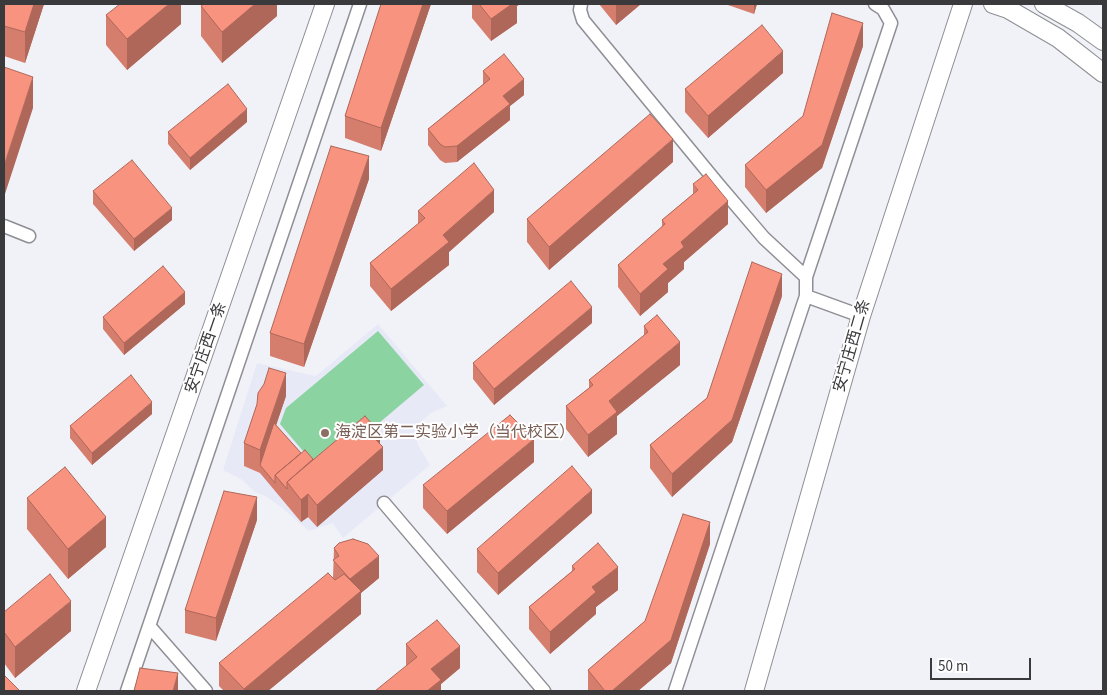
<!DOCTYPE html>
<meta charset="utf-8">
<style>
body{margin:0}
#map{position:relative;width:1107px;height:695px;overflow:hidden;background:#f1f2f8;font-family:"Source Sans 3",sans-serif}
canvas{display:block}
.frame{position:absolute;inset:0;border:5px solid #3a3a3d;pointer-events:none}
.scale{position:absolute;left:930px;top:658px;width:101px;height:22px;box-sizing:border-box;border:2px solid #3a3a3d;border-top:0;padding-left:6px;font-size:15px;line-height:18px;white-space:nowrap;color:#3a3a3d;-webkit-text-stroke:4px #fff;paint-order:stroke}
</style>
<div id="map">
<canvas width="1107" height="695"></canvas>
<div class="frame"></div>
<div class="scale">50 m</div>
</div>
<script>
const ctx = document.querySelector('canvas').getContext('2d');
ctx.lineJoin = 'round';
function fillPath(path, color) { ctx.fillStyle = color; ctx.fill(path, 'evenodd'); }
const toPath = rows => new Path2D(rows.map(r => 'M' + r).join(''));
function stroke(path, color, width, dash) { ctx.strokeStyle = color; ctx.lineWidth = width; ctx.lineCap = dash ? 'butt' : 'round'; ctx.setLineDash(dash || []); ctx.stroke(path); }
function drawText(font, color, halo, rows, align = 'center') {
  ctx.font = font + ' "Source Sans 3","Noto Sans SC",sans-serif'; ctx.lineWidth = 4; ctx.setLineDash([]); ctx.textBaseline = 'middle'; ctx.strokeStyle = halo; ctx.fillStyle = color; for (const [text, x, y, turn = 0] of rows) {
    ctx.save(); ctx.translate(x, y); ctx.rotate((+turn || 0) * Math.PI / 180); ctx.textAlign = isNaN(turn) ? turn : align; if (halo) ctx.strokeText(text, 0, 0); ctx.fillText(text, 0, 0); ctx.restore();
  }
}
fillPath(toPath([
 [378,324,447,406,431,413,417,425,415,430,418,445,430,465,343,538,333,523,309,531,282,508,267,497,255,492,241,479,223,470,257,363,316,376]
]), '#e7e9f7');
fillPath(toPath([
 [378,331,424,385,321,472,280,424,286,408]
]), '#8bd3a0');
const street = toPath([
 [581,4,580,10,583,20,718,184,764,238,806,277],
 [4,226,29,236],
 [806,296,861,316],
 [384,503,544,691],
 [150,627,206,691],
 [127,691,360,4],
 [675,691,806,296,806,277,891,23,883,9,875,4]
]);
const secondary = toPath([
 [993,4,1008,9,1058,38,1103,73],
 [1044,4,1078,23,1103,41],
 [86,691,325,4],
 [754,691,861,316,963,4]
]);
stroke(street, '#8e8e94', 15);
stroke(secondary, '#8e8e94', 20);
stroke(street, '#fff', 12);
stroke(secondary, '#fff', 18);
fillPath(toPath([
 [4,4,44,4,25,63,4,56],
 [181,4,181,24,127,70,106,45,106,15],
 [277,4,277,16,222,63,201,36,201,6],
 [381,4,431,4,381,151,345,138,345,116],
 [472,4,520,4,517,6,517,23,491,41,472,18],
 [599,4,641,4,616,25],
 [725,4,757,4,754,14],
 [863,46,822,168,766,213,745,187,745,165,803,116],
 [483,71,524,95,510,106,510,120,457,162,445,163,440,160,428,145,428,129,483,84],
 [783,73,708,138,685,112,685,89],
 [247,122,190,170,168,144,168,132],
 [673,162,549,270,527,242,527,219],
 [369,179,304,367,270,356,270,333],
 [693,184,728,224,684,262,684,269,668,283,668,292,640,316,618,287,618,265,662,227,662,220,693,194],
 [93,191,172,220,134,251,93,204],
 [418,211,494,212,449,252,449,265,391,311,370,286,370,263,418,224],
 [782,296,732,442,672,497,650,468,650,445,707,398],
 [185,304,124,355,103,329,103,317],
 [592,323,494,405,473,379,473,363],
 [644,326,680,365,617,416,617,434,588,457,566,429,566,406,589,388,589,380,644,335],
 [286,396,276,425,301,453,313,459,380,445,383,470,317,527,308,517,301,522,260,473,244,466,244,443],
 [152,414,92,465,70,438,70,426],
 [534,462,447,534,423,508,423,485],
 [27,498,106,547,68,579,27,529],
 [592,513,498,595,477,572,477,549],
 [257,520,216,641,185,633,185,610],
 [710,544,671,663,638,691,588,691,588,670,645,621],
 [334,548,379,578,361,593,361,614,268,691,224,691,219,686,219,663,333,578],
 [572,566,618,590,596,607,596,614,550,654,529,629,529,607,572,571],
 [4,612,71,631,15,678,4,663],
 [406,644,460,668,441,684,441,691,406,666]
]), '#d57e6d');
fillPath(toPath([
 [34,4,44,4,25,63,25,32],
 [169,4,181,4,181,24,127,70,127,39],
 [255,4,277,4,277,16,222,63,222,32],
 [423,4,431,4,381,151,381,128],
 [509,4,520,4,517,6,517,23,491,41,491,19],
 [616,4,641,4,616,25],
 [754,4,757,4,754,14],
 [863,23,863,46,822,168,766,213,766,190],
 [783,51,783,73,708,138,708,116],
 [33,77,33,108,4,197,4,166],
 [524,79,524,95,510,106,510,120,457,162,457,146,503,96],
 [247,109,247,122,190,170,190,158],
 [673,139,673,162,549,270,549,247],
 [369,156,369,179,304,367,304,344],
 [494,190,494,212,449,252,449,265,391,311,391,289,443,235],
 [728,201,728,224,684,262,684,269,668,283,668,292,640,316,640,294,681,242],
 [172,208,172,220,134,251,134,239],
 [782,274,782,296,732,442,672,497,672,474],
 [185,292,185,304,124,355,124,343],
 [592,307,592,323,494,405,494,389],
 [680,342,680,365,617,416,617,434,588,457,588,435,609,401],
 [286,373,286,396,262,467,260,465,260,450],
 [152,402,152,414,92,465,92,453],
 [380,433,380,450,383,447,383,470,317,527,317,505,374,438],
 [534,439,534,462,447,534,447,511],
 [592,490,592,513,498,595,498,573],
 [308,494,308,517,301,522,301,500],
 [257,497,257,520,216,641,216,618],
 [106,517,106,547,68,579,68,549],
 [710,522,710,544,671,663,638,691,612,691],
 [379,556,379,578,361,593,361,614,268,691,244,691,244,689,350,600,350,579],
 [618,567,618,590,596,607,596,614,550,654,550,632,592,587],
 [71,601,71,631,15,678,15,647],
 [460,646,460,668,441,684,441,691,427,691,431,669],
 [178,673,178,691,173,691]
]), '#ae6759');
const building = toPath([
 [4,4,34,4,25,32,4,26,4,4],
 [120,4,169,4,127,39,106,15,120,4],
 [204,4,255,4,222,32,201,6,204,4],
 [381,4,423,4,381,128,345,116,381,4],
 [479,4,512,4,491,19,479,4],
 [832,13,863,23,822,145,766,190,745,165,803,116,832,13],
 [762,25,783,51,708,116,685,89,762,25],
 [504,54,524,79,503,96,510,104,457,146,445,147,440,144,428,129,490,79,483,71,504,54],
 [4,67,33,77,4,166,4,67],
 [228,84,247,109,190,158,168,132,228,84],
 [650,114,673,139,549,247,527,219,650,114],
 [331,146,369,156,304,344,270,333,331,146],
 [132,160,172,208,134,239,93,191,132,160],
 [474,163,494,190,443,235,449,242,391,289,370,263,425,218,418,211,474,163],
 [706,174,728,201,681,242,684,247,663,264,668,269,640,294,618,265,665,224,662,220,698,190,693,184,706,174],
 [752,262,782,274,732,420,672,474,650,445,707,398,752,262],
 [163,266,185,292,124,343,103,317,163,266],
 [571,281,592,307,494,389,473,363,571,281],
 [657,315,680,342,609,401,617,412,588,435,566,406,593,385,589,380,648,332,644,326,657,315],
 [269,368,286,373,260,450,244,443,257,404,258,393,264,384,269,368],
 [131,375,152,402,92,453,70,426,131,375],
 [510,415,534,439,447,511,423,485,510,415],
 [365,416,380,433,374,438,383,447,317,505,308,494,301,500,287,482,365,416],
 [274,423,301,453,275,475,275,483,260,465,274,423],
 [305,450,313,459,287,482,287,489,275,475,305,450],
 [572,466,592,490,498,573,477,549,572,466],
 [65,467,106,517,68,549,27,498,65,467],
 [224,491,257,497,216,618,185,610,224,491],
 [683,514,710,522,671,640,612,691,605,691,588,670,645,621,683,514],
 [353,539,368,544,379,556,350,579,333,560,339,556,334,548,339,543,353,539],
 [598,543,618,567,592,587,596,592,550,632,529,607,575,569,572,566,598,543],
 [328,573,335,580,344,574,361,591,244,689,219,663,328,573],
 [50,574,71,601,15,647,4,632,4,612,50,574],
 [437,620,460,646,431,669,441,680,427,691,375,691,417,657,406,644,437,620],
 [140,668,178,673,173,691,134,691,140,668],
 [4,675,20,691,4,691,4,675]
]);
fillPath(building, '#f8937f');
stroke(building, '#ae6759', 1);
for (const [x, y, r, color] of [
 [325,433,5,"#8d6e63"]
]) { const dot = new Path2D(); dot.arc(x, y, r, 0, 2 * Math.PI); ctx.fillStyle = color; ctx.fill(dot); stroke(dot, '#fff', 2); }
drawText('16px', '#3a3a3d', '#fff', [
 ["安宁庄西二条",853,346,-74],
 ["安宁庄西一条",207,348,-71]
]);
drawText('16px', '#785e54', '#fff', [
 ["海淀区第二实验小学（当代校区）",335,433]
], 'left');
</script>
